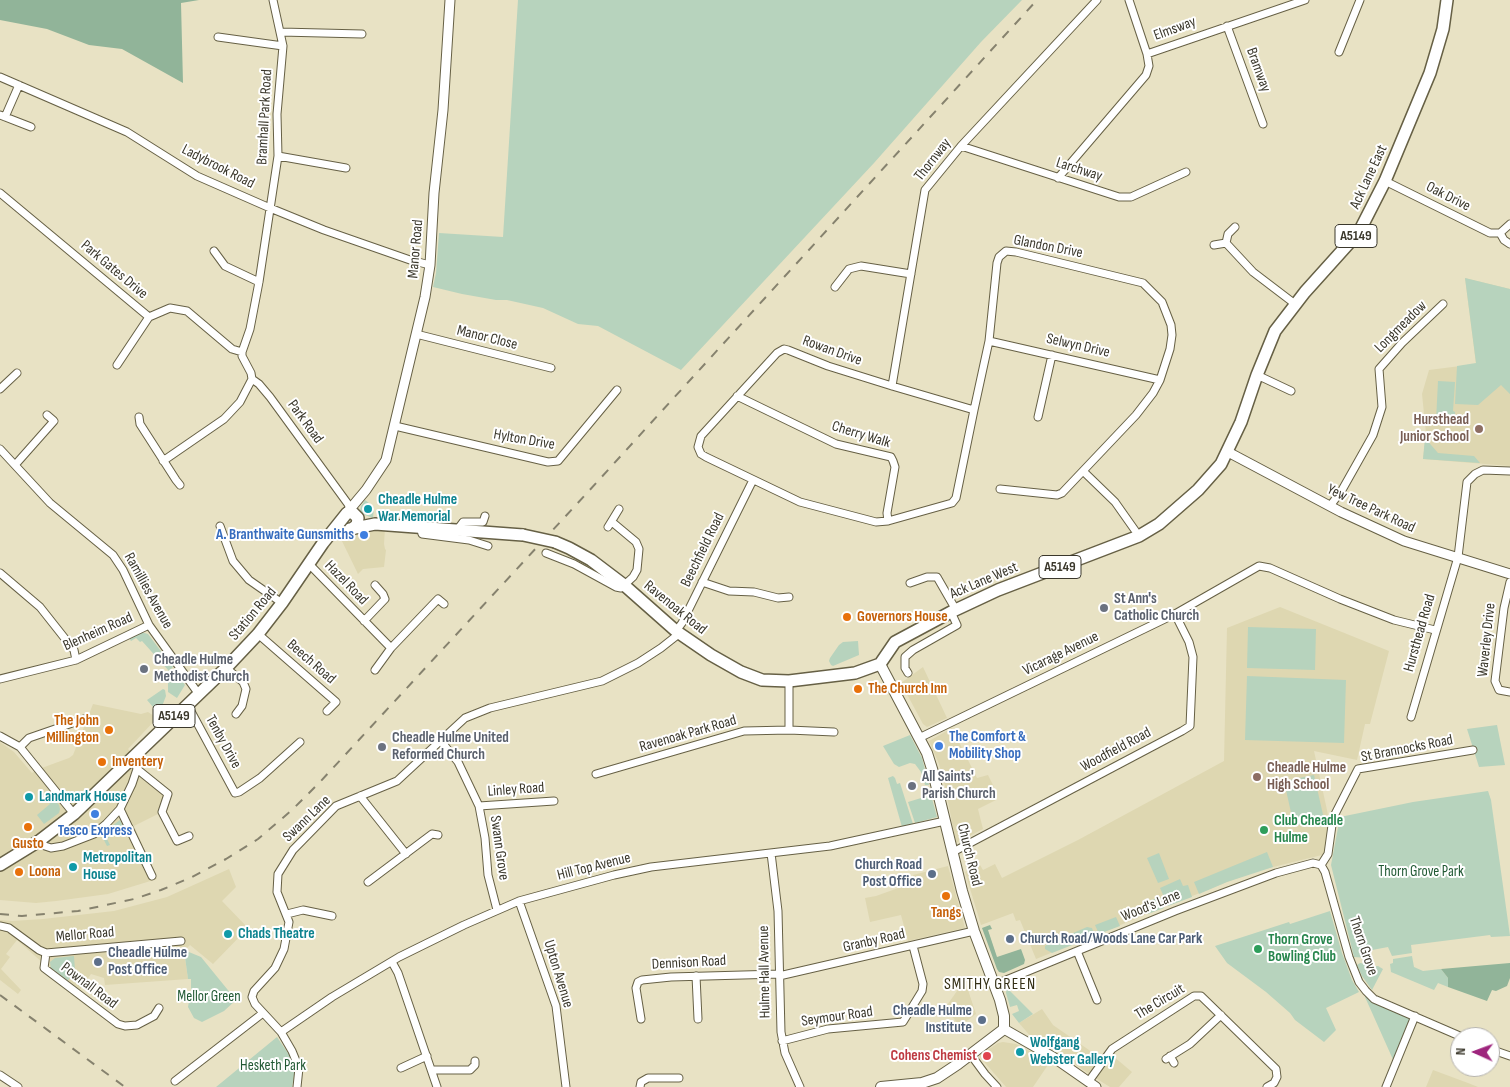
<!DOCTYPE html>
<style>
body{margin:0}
#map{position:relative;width:1510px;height:1087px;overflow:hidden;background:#e8e2c4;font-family:"Sofia Sans Condensed",sans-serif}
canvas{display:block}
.north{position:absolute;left:1450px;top:1027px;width:50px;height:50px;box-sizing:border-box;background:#fff;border:1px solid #b1afab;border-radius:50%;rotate:272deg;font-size:14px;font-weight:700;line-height:20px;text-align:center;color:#3b382c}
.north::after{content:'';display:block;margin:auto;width:18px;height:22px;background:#9e257d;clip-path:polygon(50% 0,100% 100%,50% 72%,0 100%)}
</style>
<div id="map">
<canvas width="1510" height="1087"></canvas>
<div class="north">N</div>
</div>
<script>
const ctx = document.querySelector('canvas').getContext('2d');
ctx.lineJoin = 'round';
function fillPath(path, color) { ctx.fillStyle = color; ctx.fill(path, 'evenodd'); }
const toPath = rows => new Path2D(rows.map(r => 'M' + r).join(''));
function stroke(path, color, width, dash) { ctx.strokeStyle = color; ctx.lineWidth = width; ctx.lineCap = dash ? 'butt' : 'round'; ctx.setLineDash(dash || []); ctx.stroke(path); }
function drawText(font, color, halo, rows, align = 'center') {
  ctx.font = font + ' "Sofia Sans Condensed",sans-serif'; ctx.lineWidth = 4; ctx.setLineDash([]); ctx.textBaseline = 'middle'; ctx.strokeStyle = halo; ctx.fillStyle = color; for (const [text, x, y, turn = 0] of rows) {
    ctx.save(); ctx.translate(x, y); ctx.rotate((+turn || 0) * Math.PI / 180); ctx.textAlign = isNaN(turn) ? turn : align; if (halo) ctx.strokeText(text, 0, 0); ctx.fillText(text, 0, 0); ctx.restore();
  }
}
fillPath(toPath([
 [1465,278,1510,289,1510,466,1423,459,1426,433,1422,394,1429,370,1476,364],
 [385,528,384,544,385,549,386,550,384,567,363,569,358,574,339,535,351,530],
 [1280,607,1389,651,1370,724,1365,724,1357,760,1314,751,1327,810,1329,822,1326,854,1257,871,1227,882,1036,959,1020,920,1016,921,1013,913,981,925,965,872,980,865,983,870,995,864,1002,878,1078,840,1224,761,1227,628],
 [923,667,947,718,927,727,923,724,901,683],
 [93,704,141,714,148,712,157,718,128,749,138,759,143,772,167,790,158,814,134,826,157,879,108,894,56,901,36,903,0,900,0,742,14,752,32,773,39,769,69,758,73,755],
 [952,728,977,778,988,775,997,793,993,796,996,800,978,809,983,829,956,843,945,786,939,764,929,741],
 [948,866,965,928,908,941,901,915,870,922,865,898,876,896,915,882,913,875],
 [229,869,236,887,222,901,248,928,213,964,190,945,184,951,188,979,105,985,104,978,91,974,79,991,52,971,17,940,6,954,10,957,1,969,21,990,18,994,0,980,0,920,12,921,43,919,114,911,167,897],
 [964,978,976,1014,960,1026,945,1008,957,991],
 [1042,1009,1053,1025,1099,1057,1113,1056,1132,1072,1119,1087,1110,1087,1089,1074,1061,1054,1032,1038,1019,1023],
 [1003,1042,1016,1044,1050,1062,1033,1087,1006,1087,979,1056,998,1043],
 [1433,1070,1468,1083,1478,1087,1426,1087]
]), '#ded7b1');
fillPath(toPath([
 [518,0,1022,0,981,42,874,163,681,370,598,326,578,324,543,308,507,300,496,300,462,294,433,287,436,273,439,233,503,237],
 [1465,278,1510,289,1510,394,1501,385,1478,405,1455,404,1457,366,1476,363],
 [1438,381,1455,382,1453,411,1455,412,1455,422,1436,421],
 [1425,438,1438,453,1474,456,1480,463,1423,459],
 [365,500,374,507,373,518,365,515,360,511,361,506],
 [1248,627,1316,629,1315,670,1247,668],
 [141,632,148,634,173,667,169,671,142,641,140,642,136,638,131,641,129,638],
 [858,641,859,655,833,666,831,665,829,661,830,658,839,645,843,642],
 [179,676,185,685,177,698,168,692,168,683],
 [1247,676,1346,680,1344,743,1245,740],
 [163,689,165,690,166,696,159,714,147,700],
 [1497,725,1505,765,1479,767,1467,729],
 [910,735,922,758,929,785,925,785,921,772,915,764,910,763,899,767,894,764,883,746],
 [1314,775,1324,819,1294,826,1284,781],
 [893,776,895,778,897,784,900,783,913,824,902,827,888,778],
 [1488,791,1491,800,1510,936,1491,937,1490,935,1411,945,1412,953,1392,956,1388,947,1367,951,1368,958,1354,957,1331,865,1340,817,1413,802],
 [47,792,59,805,60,809,59,813,44,824,37,815,50,804,43,795],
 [931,795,937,817,915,823,908,802],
 [120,820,128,836,127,837,121,826,109,832,110,837,107,839,110,845,107,846,101,834],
 [1267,852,1273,867,1227,882,1199,894,1194,882],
 [1159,853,1169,879,1158,883,1147,858],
 [1180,879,1183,886,1188,885,1192,897,1168,906,1160,888],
 [1160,897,1164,908,1148,914,1144,903],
 [1330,911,1342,953,1352,980,1359,992,1326,1008,1336,1030,1324,1042,1295,1020,1290,1013,1266,992,1227,963,1215,946,1289,922,1290,924],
 [1116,917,1120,926,1099,934,1095,925],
 [1087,927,1092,928,1095,936,1052,953,1045,949,1045,946,1050,943],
 [184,950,201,957,236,1000,224,1011,202,1022,194,1018,188,1007,191,990,191,979,188,979],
 [74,956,75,970,67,982,51,970,50,962,55,958],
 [1412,956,1414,967,1423,971,1441,969,1448,978,1448,987,1438,983,1434,990,1391,972,1390,964,1393,963,1393,959],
 [1360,963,1366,964,1370,967,1378,966,1383,969,1372,990,1362,976,1357,965],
 [1011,984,1010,991,1033,1014,1019,1023,1012,1014,1019,1011,1017,1005,1010,1007,1006,993,1007,986],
 [1366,991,1415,1016,1395,1064,1365,997],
 [277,1037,292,1059,295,1070,292,1087,216,1087]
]), '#b7d3bd');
fillPath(toPath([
 [0,0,199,0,181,3,183,83,122,49,89,45,47,29,0,20],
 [990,925,992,929,988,930,997,957,1021,949,1025,960,1024,964,1004,973,999,972,997,969,982,928],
 [1510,963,1510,978,1507,986,1496,991,1492,990,1487,1001,1448,987,1448,978,1441,969]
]), '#91b499');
const minor = toPath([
 [273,0,283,46,277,114,278,156,259,282,250,329,242,352,242,356,251,373,252,379,259,384,270,397,348,504,350,509],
 [1129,0,1147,54],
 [1227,26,1263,124],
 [281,32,362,34],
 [218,37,283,46],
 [1339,52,1360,0],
 [0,77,127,132,197,176,270,208,324,230,410,260,430,265],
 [0,115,31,127],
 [5,117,19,85],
 [961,146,1119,197,1131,197,1186,172],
 [278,156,346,168],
 [1058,178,1146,75,1149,66,1147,54,1305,0],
 [1385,181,1490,233,1500,233,1510,224],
 [0,193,149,317,170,308,187,311,232,349,242,352],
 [1235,227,1228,234,1226,243,1253,272,1295,304],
 [1500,233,1504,240,1510,244],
 [1214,245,1226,243],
 [214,251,225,266,259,282],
 [835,287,849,269,861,266,911,274],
 [416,334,551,368],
 [989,341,1160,380],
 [117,365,149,317],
 [1257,375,1291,391],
 [892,386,925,190,961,146,1097,0],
 [0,389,17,373],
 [737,396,836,444,891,457,893,461,895,467,887,513,888,521],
 [974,410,892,386,828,366,788,350,784,349,777,353,701,436,698,447,701,454,706,457,800,502,876,522,888,521,952,503,956,498,974,410,989,341,997,263,999,257,1006,251,1016,252,1143,283,1162,302,1171,325,1172,335,1170,349,1160,380,1153,393,1136,415,1062,493,1057,495,1000,489],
 [139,417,140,424,176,480,180,485],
 [1038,417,1052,355],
 [395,426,548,462,558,461,617,390],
 [0,449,50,503,113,555,123,570,149,625,198,693],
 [163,461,224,419,240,402,252,379],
 [15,465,54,421,47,415],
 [1083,471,1115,502,1139,536],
 [1330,506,1342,490,1373,435,1382,407,1379,369,1402,343,1443,304],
 [220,526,233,561,249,580,282,603],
 [420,526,422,534,469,540,488,546],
 [608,527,619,509],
 [457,530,463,522,483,522,485,516],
 [546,553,574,564,616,587,621,588,633,577,637,570,639,549,636,542,612,522],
 [309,564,391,648],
 [0,573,40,607,74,650,76,660],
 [702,582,729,591,754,592,778,598,789,597],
 [1510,582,1504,608,1495,681,1499,690,1510,692],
 [910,583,927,577,937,577,956,610],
 [364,621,385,599,383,594,375,585],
 [676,631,682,623,753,480],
 [258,634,336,702,327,711],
 [226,668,243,682,246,689,242,706,236,714],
 [375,670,391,648,438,599,444,604],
 [908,673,905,668,905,657,913,650,957,625,951,612],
 [0,679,76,660,149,625],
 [187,704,235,793,239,792,260,778,300,742],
 [1411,717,1458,557,1467,482,1475,474,1483,470,1510,471],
 [789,730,834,732],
 [0,736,20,747,74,814],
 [919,738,1175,614,1259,566,1270,568,1340,599,1394,620,1435,630],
 [440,740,458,762,479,806,485,838,488,875,497,910],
 [20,747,29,738,84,719],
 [137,769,168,794,162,812,177,841,189,836],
 [596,774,744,731,789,730,789,681],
 [360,796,406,854],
 [479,806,554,801],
 [120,809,152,876],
 [39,841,45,846,51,848,63,846,94,834,106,824,120,809,132,784,137,769,136,765,131,758],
 [953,852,1182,731,1190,726,1193,657,1189,642,1175,614],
 [771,853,778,911,781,1032,785,1053,800,1087],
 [1321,865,1325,872,1349,957,1359,982,1366,991,1374,999,1462,1037],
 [1321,865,1328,854,1333,818,1358,769,1473,750],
 [368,882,432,834,438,835],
 [519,901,556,1006,566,1087],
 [287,914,303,910,332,916],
 [0,926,9,928,39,950,46,953,181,941],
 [1077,951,1097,1000],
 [46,953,44,968,118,1024,125,1026,137,1025,154,1016,159,1008],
 [392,962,398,973,437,1087],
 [696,976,698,1019],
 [779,976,974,931],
 [994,985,1175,911,1276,873,1313,863,1321,865],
 [641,1019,636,988,638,982,642,980,671,977,779,974],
 [281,1032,332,997,399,957,464,925,519,901,614,875,651,867,830,846,945,821],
 [782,1041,828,1029,903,1022,922,991,923,984,913,946],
 [1490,1049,1510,1056],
 [971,1055,985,1074,997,1087],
 [1170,1056,1174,1063],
 [1166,1059,1190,1044,1221,1015],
 [401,1068,427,1056],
 [432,1070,470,1070,475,1065,475,1061],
 [0,1075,18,1087],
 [175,1081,263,1013],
 [1089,1081,1112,1049,1194,996,1201,996,1276,1069,1277,1077,1274,1083,1267,1087],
 [297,1087,299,1068,292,1051,281,1032,255,1004,252,997,254,991,275,968,284,949,289,922,277,892,278,874,293,850,336,806,397,781,465,718,490,708,602,681,638,663,661,648,680,633],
 [640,1087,641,1082,648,1078,679,1078],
 [1386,1087,1415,1016]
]);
const tertiary = toPath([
 [1228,452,1341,512,1404,541,1510,574],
 [345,515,366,490,386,460,425,297,430,265,434,193,443,110,450,0],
 [1004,1029,1053,1057,1096,1087]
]);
const secondary = toPath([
 [880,664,927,753,933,772,962,891,974,931,1000,1000,1004,1016,1004,1029,958,1064,937,1078,922,1083,881,1087]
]);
const primary = toPath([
 [350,529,375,524,523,535],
 [555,542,569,548,591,560,624,585,676,631,711,655,741,672,762,680,789,681,855,673,880,664,895,642,951,612,998,590,1139,536,1159,524,1198,490,1221,464,1241,422,1257,375,1275,331,1305,292,1359,232,1385,181,1430,73,1443,29,1447,0],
 [0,865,39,841,74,814,226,668,258,634,282,603,323,543,347,513,353,513,358,518,357,525,353,528]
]);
stroke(minor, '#666045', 9);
stroke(tertiary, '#666045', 11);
stroke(secondary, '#666045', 12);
stroke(primary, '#666045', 14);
stroke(minor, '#fff', 7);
stroke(tertiary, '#fff', 9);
stroke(secondary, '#fff', 10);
stroke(primary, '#fff', 11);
stroke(toPath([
 [0,914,22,916,78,911,134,899,161,890,192,877,226,859,258,839,292,810,320,782,587,493,1037,0],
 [0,995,125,1087]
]), '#86826e', 2, [9, 9]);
const primaryBridge = toPath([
 [523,535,555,542]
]);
stroke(primaryBridge, '#666045', 14, []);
stroke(primaryBridge, '#fff', 11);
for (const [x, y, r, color] of [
 [1479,429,5,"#8d6e63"],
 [368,509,5,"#0f9aa8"],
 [364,535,5,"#3f7fe0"],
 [1104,608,5,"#6b7280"],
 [847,617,5,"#e8710a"],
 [144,669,5,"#6b7280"],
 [858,689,5,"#e8710a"],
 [109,730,5,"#e8710a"],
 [939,746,5,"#3f7fe0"],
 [382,747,5,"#6b7280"],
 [102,762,5,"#e8710a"],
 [1257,777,5,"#8d6e63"],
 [912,786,5,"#6b7280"],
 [29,797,5,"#0f9aa8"],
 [95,814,5,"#3f7fe0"],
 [28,827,5,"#e8710a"],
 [1264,830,5,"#2e9e5b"],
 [73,867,5,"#0f9aa8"],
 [19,872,5,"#e8710a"],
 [932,874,5,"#5c6f8a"],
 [946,896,5,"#e8710a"],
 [228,934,5,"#0f9aa8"],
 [1010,939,5,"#5c6f8a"],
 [1258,949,5,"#2e9e5b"],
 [98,962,5,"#5c6f8a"],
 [982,1020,5,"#5c6f8a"],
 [1020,1052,5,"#0f9aa8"],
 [987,1056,5,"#e0444e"]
]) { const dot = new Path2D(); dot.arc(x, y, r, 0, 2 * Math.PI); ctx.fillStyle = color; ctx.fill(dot); stroke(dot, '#fff', 2); }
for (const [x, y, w] of [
 [1356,236,42],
 [1060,567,42],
 [174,716,42]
]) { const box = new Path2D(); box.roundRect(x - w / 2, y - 11.5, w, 23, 4); ctx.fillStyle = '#fff'; ctx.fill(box); stroke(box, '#3b382c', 1); }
drawText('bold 14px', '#3b382c', null, [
 ["A5149",1356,236],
 ["A5149",1060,567],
 ["A5149",174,716]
]);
drawText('15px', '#3b382c', '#fff', [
 ["Elmsway",1175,29,-20],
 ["Bramway",1258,70,70],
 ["Bramhall Park Road",265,117,-87],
 ["Thornway",933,160,-52],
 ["Ladybrook Road",218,167,27],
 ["Larchway",1079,170,18],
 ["Ack Lane East",1369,177,-65],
 ["Oak Drive",1448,197,27],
 ["Glandon Drive",1048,247,11],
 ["Manor Road",416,249,-85],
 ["Park Gates Drive",114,270,40],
 ["Longmeadow",1401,327,-45],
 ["Manor Close",487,338,14],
 ["Selwyn Drive",1078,346,13],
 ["Rowan Drive",832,351,20],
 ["Park Road",305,422,54],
 ["Cherry Walk",861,435,17],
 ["Hylton Drive",524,440,10],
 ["Yew Tree Park Road",1371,509,25],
 ["Beechfield Road",703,550,-64],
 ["Ack Lane West",984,581,-23],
 ["Hazel Road",346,583,46],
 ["Ramillies Avenue",148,591,61],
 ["Ravenoak Road",675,608,39],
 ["Station Road",253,614,-50],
 ["Blenheim Road",98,632,-24],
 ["Hursthead Road",1420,633,-74],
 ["Waverley Drive",1487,640,-84],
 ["Vicarage Avenue",1061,654,-26],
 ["Beech Road",311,662,41],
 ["Ravenoak Park Road",688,734,-16],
 ["Tenby Drive",223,742,61],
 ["St Brannocks Road",1407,749,-11],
 ["Woodfield Road",1116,750,-28],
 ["Linley Road",516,790,-4],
 ["Swann Lane",307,819,-44],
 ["Swann Grove",499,848,82],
 ["Church Road",969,855,76],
 ["Hill Top Avenue",594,867,-14],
 ["Wood's Lane",1151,906,-22],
 ["Mellor Road",85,935,-5],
 ["Granby Road",874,941,-13],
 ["Thorn Grove",1363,946,71],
 ["Dennison Road",689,963,-3],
 ["Hulme Hall Avenue",765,972,-91],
 ["Upton Avenue",558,974,73],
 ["Pownall Road",89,986,37],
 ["The Circuit",1160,1002,-31],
 ["Seymour Road",837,1017,-8]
]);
drawText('bold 15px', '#785e54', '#fff', [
 ["Hursthead",1469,420],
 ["Junior School",1469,437],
 ["Cheadle Hulme",1267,768,"left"],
 ["High School",1267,785,"left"]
], 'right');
drawText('bold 15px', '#0d838f', '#fff', [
 ["Cheadle Hulme",378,500],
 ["War Memorial",378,517],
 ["Landmark House",39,797],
 ["Metropolitan",83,858],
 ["House",83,875],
 ["Chads Theatre",238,934],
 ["Wolfgang",1030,1043],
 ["Webster Gallery",1030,1060]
], 'left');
drawText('bold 15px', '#366cbe', '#fff', [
 ["A. Branthwaite Gunsmiths",354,535],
 ["The Comfort &",949,737,"left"],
 ["Mobility Shop",949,754,"left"],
 ["Tesco Express",95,831,"center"]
], 'right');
drawText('bold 15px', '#5b616d', '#fff', [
 ["St Ann's",1114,599],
 ["Catholic Church",1114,616],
 ["Cheadle Hulme",154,660],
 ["Methodist Church",154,677],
 ["Cheadle Hulme United",392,738],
 ["Reformed Church",392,755],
 ["All Saints'",922,777],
 ["Parish Church",922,794]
], 'left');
drawText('bold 15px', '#c56008', '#fff', [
 ["Governors House",857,617],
 ["The Church Inn",868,689],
 ["The John",99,721,"right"],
 ["Millington",99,738,"right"],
 ["Inventery",112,762],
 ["Gusto",28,844,"center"],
 ["Loona",29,872],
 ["Tangs",946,913,"center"]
], 'left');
drawText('bold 15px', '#27864d', '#fff', [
 ["Club Cheadle",1274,821],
 ["Hulme",1274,838],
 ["Thorn Grove",1268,940],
 ["Bowling Club",1268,957]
], 'left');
drawText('bold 15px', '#4e5e75', '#fff', [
 ["Church Road",922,865],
 ["Post Office",922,882],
 ["Church Road/Woods Lane Car Park",1020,939,"left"],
 ["Cheadle Hulme",108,953,"left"],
 ["Post Office",108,970,"left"],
 ["Cheadle Hulme",972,1011],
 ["Institute",972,1028]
], 'right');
drawText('15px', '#215934', '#fff', [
 ["Thorn Grove Park",1421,872],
 ["Mellor Green",209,997],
 ["Hesketh Park",273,1066]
]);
drawText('bold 15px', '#be3a42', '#fff', [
 ["Cohens Chemist",977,1056]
], 'right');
ctx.letterSpacing = '1px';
drawText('16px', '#332e14', '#fff', [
 ["SMITHY GREEN",990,985]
]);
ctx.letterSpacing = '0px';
</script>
